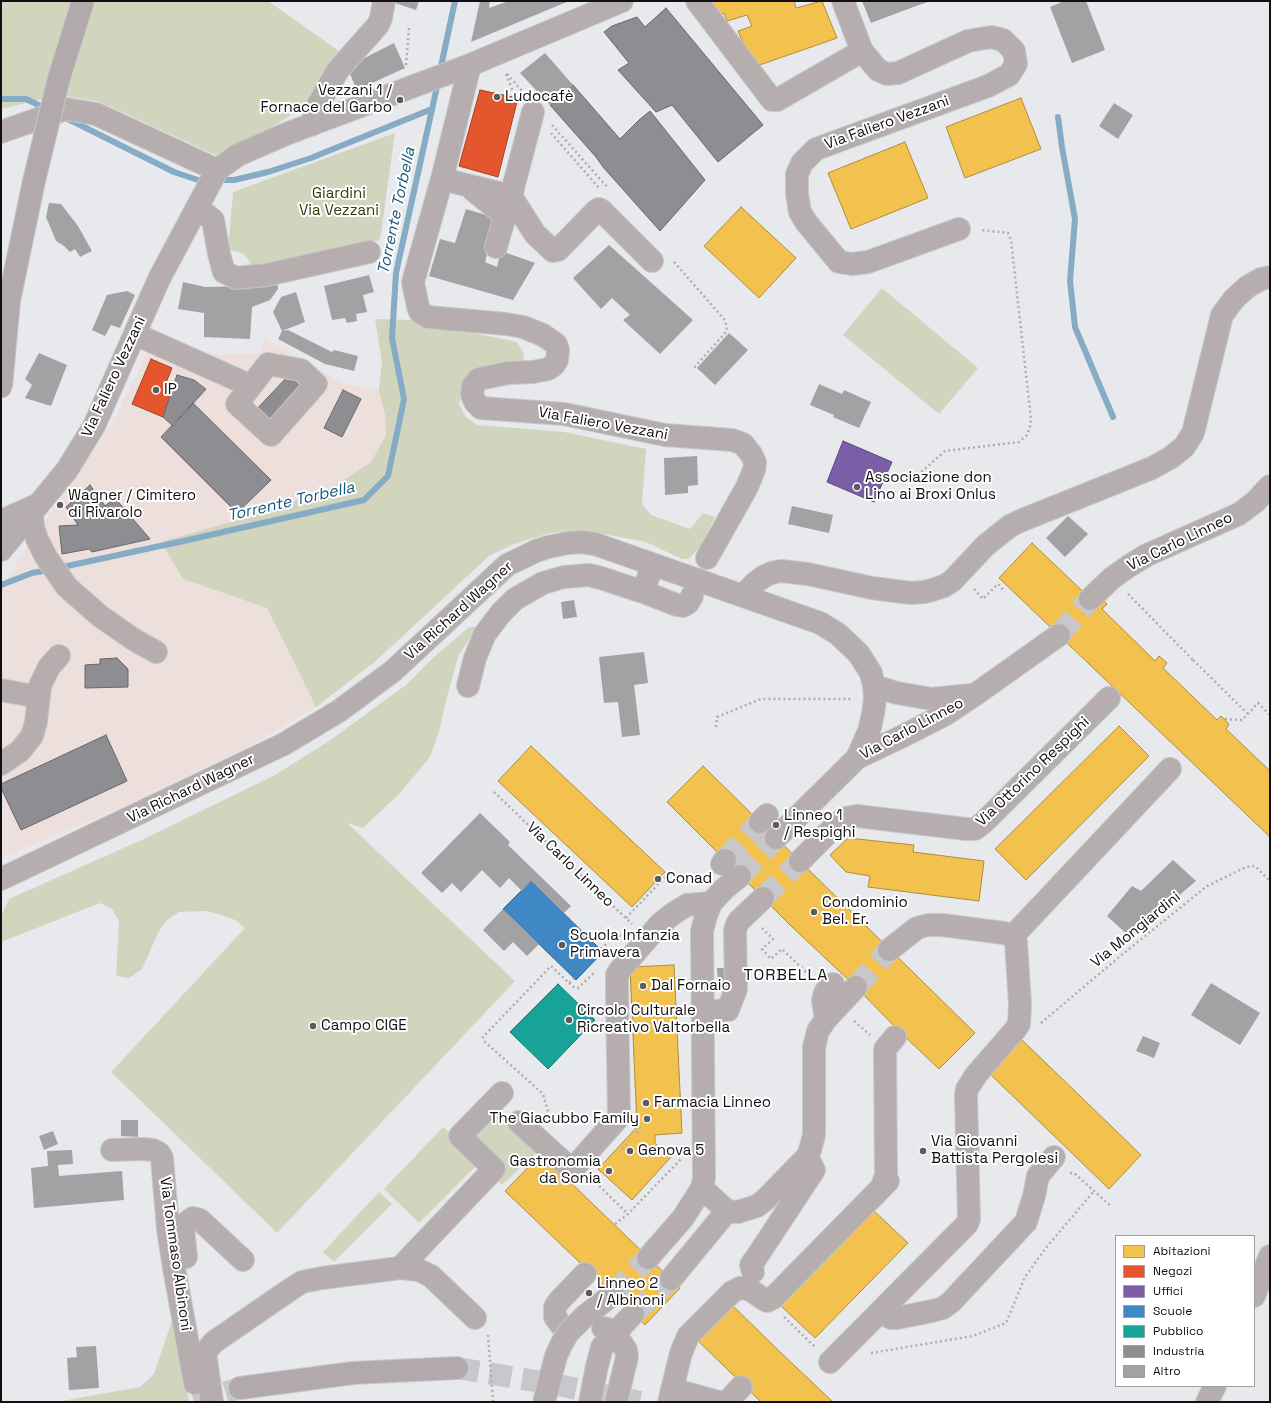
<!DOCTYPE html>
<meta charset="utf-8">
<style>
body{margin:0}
#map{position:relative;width:1271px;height:1403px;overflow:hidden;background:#e8e9ed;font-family:"Space Grotesk",sans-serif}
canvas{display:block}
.frame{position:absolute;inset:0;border:2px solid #101012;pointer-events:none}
.legend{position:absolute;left:1115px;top:1235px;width:140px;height:152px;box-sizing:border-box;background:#fff;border:1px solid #9f9fa0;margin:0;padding:5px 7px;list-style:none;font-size:12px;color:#101012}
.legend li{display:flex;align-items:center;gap:8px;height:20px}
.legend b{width:20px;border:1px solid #9f9fa0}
</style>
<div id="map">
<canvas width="1271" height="1403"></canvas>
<div class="frame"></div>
<ul class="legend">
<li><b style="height:11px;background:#f2c14e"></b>Abitazioni</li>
<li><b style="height:11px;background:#e4572e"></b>Negozi</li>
<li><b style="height:11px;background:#7b5ea7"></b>Uffici</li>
<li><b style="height:11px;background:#3f88c5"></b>Scuole</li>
<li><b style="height:11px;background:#17a398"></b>Pubblico</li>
<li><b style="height:11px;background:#8d8d92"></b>Industria</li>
<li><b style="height:11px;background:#a2a1a3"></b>Altro</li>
</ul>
</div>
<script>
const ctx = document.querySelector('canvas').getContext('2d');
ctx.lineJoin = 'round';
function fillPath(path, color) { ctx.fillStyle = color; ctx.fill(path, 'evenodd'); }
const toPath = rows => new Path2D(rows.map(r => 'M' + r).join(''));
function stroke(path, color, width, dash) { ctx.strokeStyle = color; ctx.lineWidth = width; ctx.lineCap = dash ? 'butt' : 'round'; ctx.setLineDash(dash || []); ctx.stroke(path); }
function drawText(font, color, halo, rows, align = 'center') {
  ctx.font = font + ' "Space Grotesk",sans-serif'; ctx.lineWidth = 4; ctx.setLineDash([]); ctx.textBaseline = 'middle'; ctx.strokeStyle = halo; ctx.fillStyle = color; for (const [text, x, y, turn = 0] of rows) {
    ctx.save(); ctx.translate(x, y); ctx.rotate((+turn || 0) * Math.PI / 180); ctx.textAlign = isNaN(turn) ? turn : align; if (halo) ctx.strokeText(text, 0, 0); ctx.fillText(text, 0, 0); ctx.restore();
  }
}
fillPath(toPath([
 [155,336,218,355,260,353,264,338,342,383,379,390,385,415,386,435,371,462,333,487,258,514,183,579,267,608,316,707,248,747,120,808,1,858,1,588,28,545,113,423]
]), '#ede0dc');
fillPath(toPath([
 [1,1,268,1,339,51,304,107,222,158,100,102,59,95,1,109],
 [395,133,380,240,252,270,250,262,243,253,228,250,233,192],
 [882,288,978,368,939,414,843,335],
 [375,319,411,320,517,342,524,354,522,367,467,377,459,404,466,417,477,425,564,432,646,449,642,504,651,515,690,529,703,513,715,517,700,547,689,559,682,559,646,542,582,530,550,533,514,544,489,556,376,661,316,707,267,608,183,579,161,542,258,514,333,487,371,462,386,435,385,415,379,390,382,362],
 [469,627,479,627,459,654,447,697,439,732,430,757,401,792,363,828,347,823,515,981,277,1233,111,1072,245,928,235,920,221,915,206,911,179,912,167,920,159,931,142,969,129,978,116,976,119,921,112,909,100,903,1,942,2,914,9,899,144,839,275,775,329,741,406,685,433,658],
 [495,1108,538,1151,502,1185,492,1175,467,1136],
 [443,1127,481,1161,419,1223,384,1189],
 [379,1192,392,1204,334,1262,323,1252],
 [175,1312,189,1402,56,1402,140,1387,154,1374]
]), '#d1d5be');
const homes = toPath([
 [712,1,794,1,796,8,822,1,837,38,754,67,738,31,752,26,747,15,727,21,724,13,719,16,712,1],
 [1021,98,1041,149,965,178,946,127,1021,98],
 [905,142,928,198,851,229,828,173,905,142],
 [741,207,796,258,759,298,704,246,741,207],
 [1032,543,1094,602,1100,597,1107,604,1102,609,1155,661,1159,656,1167,663,1163,668,1217,720,1221,716,1229,724,1226,729,1270,771,1270,837,999,578,1032,543],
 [1119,726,1149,756,1026,880,995,849,1119,726],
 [531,746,665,872,632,907,498,781,531,746],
 [703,766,975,1033,939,1069,900,1032,856,987,791,926,667,802,703,766],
 [848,838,914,845,913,852,984,861,979,901,868,887,870,876,846,872,830,855,848,838],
 [674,965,682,1133,655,1135,655,1143,671,1157,632,1200,598,1169,637,1127,630,967,674,965],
 [1019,1037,1141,1155,1109,1189,989,1073,1019,1037],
 [541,1154,680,1288,645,1325,505,1191,541,1154],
 [873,1210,908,1243,815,1338,780,1305,873,1210],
 [728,1301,779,1351,833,1402,761,1402,693,1336,728,1301]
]);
fillPath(homes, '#f2c14e');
stroke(homes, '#ae8c3c', 1);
const shops = toPath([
 [480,90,518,98,498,177,459,166,480,90],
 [151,359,172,368,163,390,171,394,163,417,132,404,151,359]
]);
fillPath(shops, '#e4572e');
stroke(shops, '#a44226', 1);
const offices = toPath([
 [843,441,892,462,874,502,827,482,843,441]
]);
fillPath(offices, '#7b5ea7');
stroke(offices, '#5b477a', 1);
const schools = toPath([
 [531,881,603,952,576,980,503,909,531,881]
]);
fillPath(schools, '#3f88c5');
stroke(schools, '#31648f', 1);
const public = toPath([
 [558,984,595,1020,548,1069,510,1032,558,984]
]);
fillPath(public, '#17a398');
stroke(public, '#157770', 1);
const industry = toPath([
 [666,8,763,125,718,162,672,105,656,112,618,70,629,63,604,32,612,26,637,17,645,27,666,8],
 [573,85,620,139,639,120,650,111,705,180,660,231,603,167,596,157,550,105,573,85],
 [177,375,194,380,206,389,173,426,163,417,177,375],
 [289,375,304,389,267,427,253,413,289,375],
 [343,390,361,399,342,437,324,428,343,390],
 [193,403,271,480,237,513,161,437,193,403],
 [90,485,105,506,115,498,150,539,92,552,89,549,62,554,59,526,78,525,66,507,90,485],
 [117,658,128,669,128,687,85,688,85,665,100,664,100,659,117,658],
 [106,735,127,781,21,830,1,788,1,784,106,735]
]);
fillPath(industry, '#8d8d92');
stroke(industry, '#68686c', 1);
stroke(toPath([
 [440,71,455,1],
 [1,99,26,99,47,109],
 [1058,117,1062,147,1075,219,1070,281,1075,327,1113,417],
 [68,119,174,172,198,180,207,180],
 [216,180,234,180,268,172,311,158,432,109],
 [58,568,188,540,364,500,388,476,404,399,392,338,396,273,438,82],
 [1,585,32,573,49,570]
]), '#85abc5', 6);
fillPath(toPath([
 [395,1,419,1,416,10,395,3],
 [480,1,490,1,489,8,509,1,569,1,471,42],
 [862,1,931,1,916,6,871,23],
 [1064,1,1086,1,1105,50,1072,63,1050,7],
 [394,43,405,68,357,90,347,67],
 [545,53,573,85,550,105,520,73],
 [1114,103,1133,115,1118,139,1099,126],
 [49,203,61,204,78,226,92,251,80,257,75,249,70,252,64,246,56,241,46,217],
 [466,209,496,218,485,262,497,267,501,251,535,263,513,300,429,276,440,239,455,243],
 [609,245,693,320,660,354,623,320,630,315,612,298,601,309,573,278],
 [369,275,374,292,363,295,367,312,356,314,357,321,347,323,345,318,332,320,324,286],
 [183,282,205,287,254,286,277,282,278,289,270,300,252,307,250,339,204,337,204,313,178,309],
 [127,291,135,295,120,328,111,325,105,336,92,330,107,295],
 [296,292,305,322,282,331,273,312,281,297],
 [288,330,332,352,334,350,358,356,354,371,325,364,278,339,282,331],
 [729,333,748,350,715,385,697,368],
 [39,353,67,365,51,406,25,398,32,385,25,379],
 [819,384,842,394,844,390,871,402,859,428,833,417,834,415,810,405],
 [697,456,698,485,688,486,688,493,665,495,664,458],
 [792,506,833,515,829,533,788,524],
 [1068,516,1088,534,1065,557,1046,538],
 [574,600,577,617,563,619,561,602],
 [644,652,648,683,634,685,640,735,622,737,618,702,604,703,599,657],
 [480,813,510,842,508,845,571,906,564,913,531,881,522,891,509,878,500,888,482,870,461,892,452,883,442,893,421,873],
 [1173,860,1196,881,1130,937,1107,916,1132,886,1141,891],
 [503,909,539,944,527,956,513,942,504,951,483,930],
 [717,968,725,968,726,983,718,984],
 [1211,983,1260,1013,1240,1045,1191,1015],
 [1143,1036,1160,1043,1154,1058,1136,1051],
 [121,1120,138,1120,138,1137,121,1136],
 [53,1131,58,1144,44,1150,39,1136],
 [72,1150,73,1164,58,1165,59,1176,122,1171,124,1200,34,1208,31,1168,48,1166,47,1151],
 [96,1346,99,1388,69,1390,67,1358,77,1357,76,1347]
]), '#a2a1a3');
stroke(toPath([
 [1059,635,1090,599],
 [725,860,760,822],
 [740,876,776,838],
 [763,898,800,861],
 [856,987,889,950],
 [613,1294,648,1258],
 [633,1314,671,1279]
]), '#c8c8cc', 22, [22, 11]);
stroke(toPath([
 [457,1368,553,1384,640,1402],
 [194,1402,240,1388]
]), '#c8c8cc', 22, [22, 11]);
const minor = toPath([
 [697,1,772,100,777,100,862,51],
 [843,1,862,51,878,70,887,74,898,73,909,68,968,41,991,37,1003,40,1014,51,1016,64,1009,75,988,86,816,149,802,163,797,174,797,194,800,212,806,222,839,262,852,264,868,262,959,229],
 [470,65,442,179,413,282,418,307,420,312,428,317,506,324,523,327,543,335,556,344,558,350,557,360,554,365,548,369,533,372,508,373,479,379,473,386,472,395,475,402,481,408,564,414,665,435,732,440,743,444,751,454,755,462,754,470,747,487,707,558],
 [311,125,318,105,338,70,378,25,381,18,384,1],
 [1,132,66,109,96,114,217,170],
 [442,179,511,196,533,112],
 [473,190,505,216,496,247],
 [511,196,535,234,553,251,558,250,597,210,599,209,601,210,652,261],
 [197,207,213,220,219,254,224,272,236,278,266,275,369,252],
 [135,334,251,386,268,364,301,370,316,384,271,435,237,404,251,386],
 [32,514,33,527,37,539,46,557,67,587,100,616,133,639,156,652],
 [1,521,37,505],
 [1,550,67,470,94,426,159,279,217,170,238,155,286,134,470,65,622,1],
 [643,590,646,593,677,605,683,606,688,603,692,596],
 [743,596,754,584,763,577,771,573,781,571,808,574,872,588,911,593,924,592,932,590,944,586,952,581,986,545,1010,526,1020,521,1152,468,1170,458,1184,447,1193,433,1222,315,1234,299,1247,287,1261,279,1270,277],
 [1090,599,1112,578,1129,566,1147,555,1239,514,1255,502,1270,486],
 [468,686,475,658,485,634,501,613,515,599,543,583,564,577,577,576,589,575,601,578,640,591,643,590,645,586,653,565],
 [874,686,897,693,932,699,971,695],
 [1,690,39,697],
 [1,764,20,751,32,736,36,722,40,686,49,667,59,656],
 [760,822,767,815],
 [776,838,857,758,903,736,946,714,976,694,1059,635],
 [800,861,836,825,845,818,857,816,966,829,975,829,983,823,1109,698],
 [722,864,725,860],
 [1,879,284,744,339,711,393,671,507,565,536,551,548,547,568,543,581,542,595,544,820,623,838,634,859,654,871,673,874,686,875,699,873,714,869,731,857,758],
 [889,950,917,928,928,925,942,925,1004,933,1013,936,1170,769],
 [704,1012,728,1010,736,989,735,930,738,922,763,898],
 [826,1019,823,1001,824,996,826,991,833,984],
 [519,1122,572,1170,601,1137,619,1117,617,991,617,975,620,970,660,924,674,913,687,905,711,903],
 [112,1150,143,1149,153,1150,159,1153,162,1158,168,1229,174,1268,195,1383],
 [882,1187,886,1175,885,1049,895,1037],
 [727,1211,738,1212,757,1206,765,1200,807,1157,810,1150,814,1135,814,1047,818,1031,826,1019,856,987],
 [186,1257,183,1228,186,1223,193,1218,200,1220,243,1260],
 [648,1258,683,1218,702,1188,704,1178,702,931,706,916,711,903,724,889,740,876],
 [400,1268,494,1169,460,1136,502,1093],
 [753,1272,751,1265,756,1258,814,1170,807,1157],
 [671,1279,727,1211,702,1188],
 [1254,1296,1270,1256],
 [885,1307,885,1312,887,1316,891,1318,897,1318,932,1311,943,1308,951,1302,1026,1222,1034,1196,1038,1176,1054,1157],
 [585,1316,613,1294],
 [561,1325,555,1317,555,1307,559,1301,585,1274],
 [603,1328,608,1329,615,1333,626,1350,627,1357,616,1402],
 [830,1362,967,1224,969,1219,966,1095,967,1089,976,1075,1015,1030,1019,1024,1020,1004,1016,942,1013,936],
 [672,1389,719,1402],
 [212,1402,205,1352,214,1342,291,1289,302,1282,322,1278,400,1268,419,1270,431,1276,475,1318],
 [590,1402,597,1366,602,1347,633,1314],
 [669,1402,681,1353,688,1336,732,1292,740,1288,749,1289,762,1298,767,1301,773,1298,888,1181],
 [727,1402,741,1387],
 [1207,1402,1215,1386]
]);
const highway = toPath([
 [240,1388,353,1373,457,1368]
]);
stroke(minor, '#c6c7c9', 24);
stroke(highway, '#c6c7c9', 24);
stroke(toPath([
 [406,65,409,28],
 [506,74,512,89,518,96],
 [507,74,523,92],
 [552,125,608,188],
 [551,133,599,188],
 [674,262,724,319,727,327,726,332,693,369],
 [910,482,945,451,1019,442,1027,435,1030,427,1031,419,1011,240,1008,233,981,230],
 [974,589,983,599,998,584,1005,592],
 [1128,594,1194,661],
 [1193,660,1248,714],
 [1225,719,1242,720,1258,703,1270,715],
 [716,727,717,717,761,699,853,699],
 [494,792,632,924],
 [626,918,666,876],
 [762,928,773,939,762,949,771,959,782,949,811,977],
 [601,949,616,934,621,936],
 [569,983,575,988,578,988,594,973],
 [854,1021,870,1035],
 [1041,1023,1118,958,1207,886,1246,867,1252,866,1255,866,1270,881],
 [551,1121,543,1094,484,1041,483,1037,551,966,569,983,574,978],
 [637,1133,640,1128,640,1123],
 [622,1149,629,1141],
 [1070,1173,1074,1173,1112,1207],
 [592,1179,628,1214],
 [615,1224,628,1214,682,1158],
 [784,1317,815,1347],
 [488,1335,493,1402],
 [871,1353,973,1336,1006,1323,1025,1277,1045,1249,1094,1191]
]), '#b1adae', 2.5, [2, 3]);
stroke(minor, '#b6aeae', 22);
stroke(highway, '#b2a9ac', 22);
const minorBridge = toPath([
 [544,1402,556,1356,562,1343,568,1333,585,1316]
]);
const highwayBridge = toPath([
 [1,387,9,301,34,181,59,78,83,1]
]);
stroke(minorBridge, '#c6c7c9', 24, []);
stroke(highwayBridge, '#c6c7c9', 24, []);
stroke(minorBridge, '#b6aeae', 22);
stroke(highwayBridge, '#b2a9ac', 22);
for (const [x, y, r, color] of [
 [497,97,4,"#5c5c5f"],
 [400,100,4,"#5c5c5f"],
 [156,390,4,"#5c5c5f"],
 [857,487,4,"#5c5c5f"],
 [60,505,4,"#5c5c5f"],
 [776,825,4,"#5c5c5f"],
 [658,879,4,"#5c5c5f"],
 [814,912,4,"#5c5c5f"],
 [562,945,4,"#5c5c5f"],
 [643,986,4,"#5c5c5f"],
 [569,1020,4,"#5c5c5f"],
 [313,1026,4,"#5c5c5f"],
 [646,1103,4,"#5c5c5f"],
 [647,1119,4,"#5c5c5f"],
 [630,1151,4,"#5c5c5f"],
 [923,1151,4,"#5c5c5f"],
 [609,1171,4,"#5c5c5f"],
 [589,1293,4,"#5c5c5f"]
]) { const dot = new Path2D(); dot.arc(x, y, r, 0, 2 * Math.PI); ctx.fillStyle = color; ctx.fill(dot); stroke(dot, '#fff', 1.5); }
drawText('15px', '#101012', '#fff', [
 ["Vezzani 1 /",392,91,"right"],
 ["Fornace del Garbo",392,108,"right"],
 ["Ludocafè",505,97],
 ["IP",164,390],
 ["Associazione don",865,478],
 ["Lino ai Broxi Onlus",865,495],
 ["Wagner / Cimitero",68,496],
 ["di Rivarolo",68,513],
 ["Linneo 1",784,816],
 ["/ Respighi",784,833],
 ["Conad",666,879],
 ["Condominio",822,903],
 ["Bel. Er.",822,920],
 ["Scuola Infanzia",570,936],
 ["Primavera",570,953],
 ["Dal Fornaio",651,986],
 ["Circolo Culturale",577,1011],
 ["Ricreativo Valtorbella",577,1028],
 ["Campo CIGE",321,1026],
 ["Farmacia Linneo",654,1103],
 ["The Giacubbo Family",639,1119,"right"],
 ["Via Giovanni",931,1142],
 ["Battista Pergolesi",931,1159],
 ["Genova 5",638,1151],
 ["Gastronomia",601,1162,"right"],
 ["da Sonia",601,1179,"right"],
 ["Linneo 2",597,1284],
 ["/ Albinoni",597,1301]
], 'left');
drawText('15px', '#101012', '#fff', [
 ["Via Faliero Vezzani",887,123,-20],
 ["Via Faliero Vezzani",114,377,-65],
 ["Via Faliero Vezzani",603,424,10],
 ["Via Carlo Linneo",1180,542,-26],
 ["Via Richard Wagner",459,611,-42],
 ["Via Carlo Linneo",912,729,-28],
 ["Via Ottorino Respighi",1033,772,-44],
 ["Via Richard Wagner",191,789,-26],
 ["Via Carlo Linneo",570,865,44],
 ["Via Mongiardini",1136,930,-39],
 ["Via Tommaso Albinoni",175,1254,82]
]);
drawText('15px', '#35390c', '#fff', [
 ["Giardini",339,194],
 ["Via Vezzani",339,211]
]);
drawText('italic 16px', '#15587c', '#fff', [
 ["Torrente Torbella",397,211,-78],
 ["Torrente Torbella",291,502,-13]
]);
ctx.letterSpacing = '1px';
drawText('16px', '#101012', '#fff', [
 ["TORBELLA",786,976]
]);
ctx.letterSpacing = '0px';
</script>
